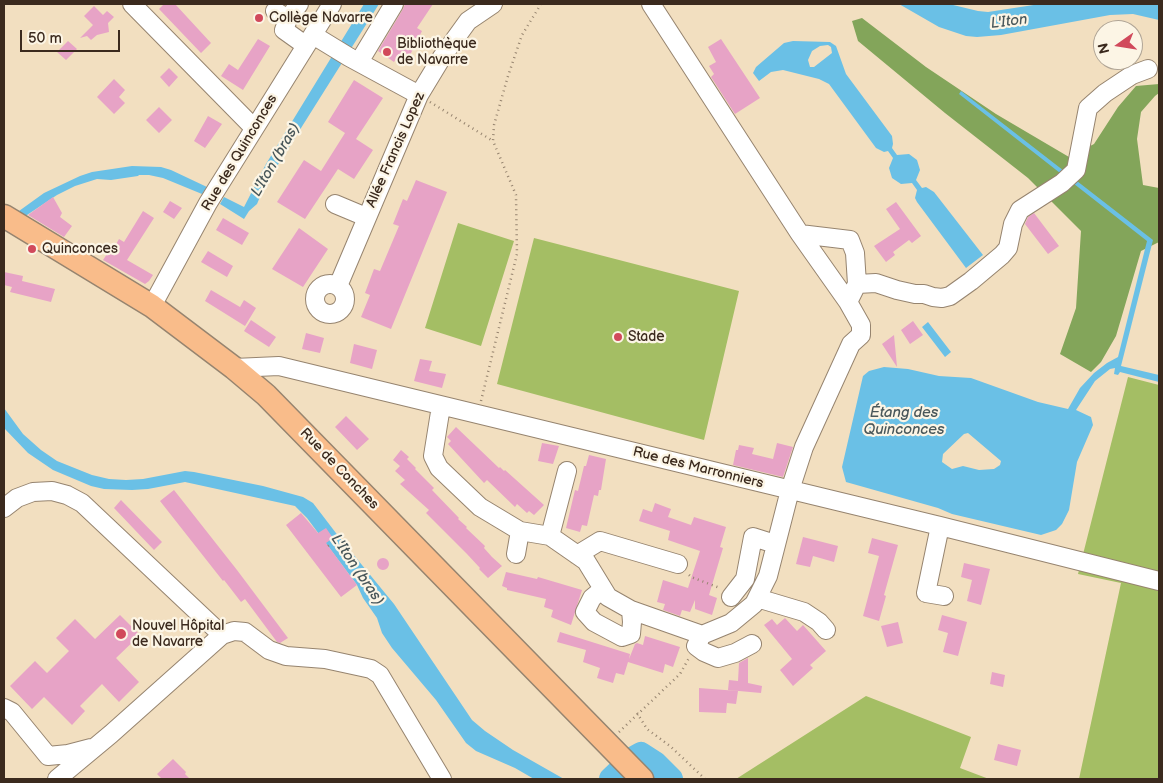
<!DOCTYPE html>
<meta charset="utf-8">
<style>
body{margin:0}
#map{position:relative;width:1163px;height:783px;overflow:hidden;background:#f2dfc0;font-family:"Balsamiq Sans",sans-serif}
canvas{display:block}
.frame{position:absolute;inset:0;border:5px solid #3b2a1e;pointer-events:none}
.north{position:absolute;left:1093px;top:20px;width:50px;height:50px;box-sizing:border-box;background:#fcf5e5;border:1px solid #afa495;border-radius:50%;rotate:257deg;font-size:14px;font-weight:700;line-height:20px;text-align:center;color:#3b2a1e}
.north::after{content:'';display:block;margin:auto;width:18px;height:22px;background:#d1495b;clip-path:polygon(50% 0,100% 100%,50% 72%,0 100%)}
.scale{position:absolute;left:20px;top:30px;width:100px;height:22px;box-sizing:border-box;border:2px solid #3b2a1e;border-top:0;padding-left:6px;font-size:15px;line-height:18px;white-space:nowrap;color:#3b2a1e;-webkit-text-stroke:4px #fcf5e5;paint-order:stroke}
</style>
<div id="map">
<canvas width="1163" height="783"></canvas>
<div class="frame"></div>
<div class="north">N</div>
<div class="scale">50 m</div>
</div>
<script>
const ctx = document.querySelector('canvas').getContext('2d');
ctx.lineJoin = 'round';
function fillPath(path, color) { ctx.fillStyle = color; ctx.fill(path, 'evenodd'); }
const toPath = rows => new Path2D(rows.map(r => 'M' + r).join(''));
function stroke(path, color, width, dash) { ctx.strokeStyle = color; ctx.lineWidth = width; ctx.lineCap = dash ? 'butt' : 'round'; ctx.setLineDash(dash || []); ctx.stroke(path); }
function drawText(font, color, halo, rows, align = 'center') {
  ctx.font = font + ' "Balsamiq Sans",sans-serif'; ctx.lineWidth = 4.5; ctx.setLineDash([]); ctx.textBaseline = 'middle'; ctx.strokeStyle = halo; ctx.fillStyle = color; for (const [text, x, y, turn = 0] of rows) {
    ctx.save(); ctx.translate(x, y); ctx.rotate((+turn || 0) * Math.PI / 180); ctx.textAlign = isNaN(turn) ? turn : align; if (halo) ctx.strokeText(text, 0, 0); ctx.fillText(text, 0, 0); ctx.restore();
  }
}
fillPath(toPath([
 [458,223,514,241,481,346,425,328],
 [534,238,739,291,704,440,497,384],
 [1128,377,1159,385,1159,779,1079,779,1121,583,1078,574],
 [866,696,971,737,960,768,989,779,736,779]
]), '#a4be64');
fillPath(toPath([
 [862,18,926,67,996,114,1069,157,1094,144,1118,107,1136,86,1159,84,1159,93,1155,96,1141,112,1137,139,1143,185,1159,188,1159,242,1141,251,1116,336,1101,362,1091,372,1060,354,1076,308,1081,231,1028,178,945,113,858,41,852,21]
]), '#83a55a');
fillPath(toPath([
 [364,4,379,4,274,171,262,192,257,204,249,211,244,219,220,204,224,197,244,207,266,164],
 [899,4,949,4,978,11,988,12,1040,4,1159,4,1159,20,1133,14,1110,15,1001,35,977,37,966,36,939,27],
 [793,41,830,42,836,46,846,74,892,136,893,144,892,148,897,155,909,154,917,160,920,170,916,180,922,188,926,187,934,192,983,255,966,268,917,202,915,198,917,190,912,183,901,184,892,178,889,168,893,158,888,151,884,152,876,148,829,84,819,79,783,70,771,72,759,81,753,73,756,67,784,43],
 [828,45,831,47,832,53,814,67,810,67,808,60,812,51,820,46],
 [961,91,1153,240,1121,366,1159,375,1159,382,1120,372,1118,375,1114,374,1115,368,1110,369,1095,381,1076,410,1091,417,1093,425,1077,462,1069,510,1062,524,1056,530,1041,535,952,514,938,508,846,482,842,467,863,376,869,371,884,367,908,369,939,376,971,378,1038,402,1068,409,1080,388,1094,373,1107,363,1118,357,1147,241,959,94],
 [968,433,1001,461,1000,465,994,469,979,470,963,466,952,469,942,462,943,454,964,434],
 [132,166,161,167,171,170,207,187,202,194,163,178,149,175,139,175,138,176,111,180,97,179,75,186,57,195,27,215,24,219,13,213,17,210,19,211,44,193,80,176,92,172],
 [928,322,951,352,945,357,922,327],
 [4,408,23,434,41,450,57,461,92,475,109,479,126,480,143,479,185,471,194,472,263,486,303,497,313,503,339,537,394,604,472,720,485,731,513,750,564,779,534,779,515,768,476,751,466,743,436,700,392,648,382,633,377,618,363,598,357,585,307,518,295,506,185,482,148,489,132,490,104,489,91,486,53,470,28,453,4,428],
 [634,748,650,748,681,779,662,779,642,760,637,764,628,756],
 [613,768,622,777,620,779,600,779]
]), '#6ac0e6');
stroke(toPath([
 [611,779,632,759,641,754,655,763,671,779]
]), '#6ac0e6', 24);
fillPath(toPath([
 [164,4,175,4,211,43,201,53,159,9],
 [405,4,433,4,417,28,422,31,409,57,403,52,399,59,397,57,394,62,378,51,403,9],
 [94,6,103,15,107,11,114,17,108,23,109,32,97,35,91,40,87,36,80,38,93,25,84,16],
 [258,39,270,46,243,90,221,76,229,64,238,70],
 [721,39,760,98,735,114,711,77,714,74,709,66,716,62,708,47],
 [68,41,77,49,66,60,57,52],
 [169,68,178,77,169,87,160,77],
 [114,79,125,90,119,97,125,103,114,114,97,97],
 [354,80,383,98,356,139,373,150,354,179,338,169,305,219,277,202,304,160,321,171,345,133,328,122],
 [159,107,172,120,159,133,146,120],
 [208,116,222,124,205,148,194,141],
 [416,180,447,192,391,329,361,317,370,295,365,293,374,269,380,271,399,226,393,224,403,199,407,201],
 [53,197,62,213,60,217,72,226,64,237,28,215],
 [170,201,182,208,174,219,163,212],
 [896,202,921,236,912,243,909,240,893,252,895,255,886,262,874,246,900,229,886,209],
 [143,211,154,218,127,260,153,275,149,281,145,284,103,260,113,245,115,246,119,239,124,242],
 [1034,213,1059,246,1048,254,1025,224,1028,217],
 [223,218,249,233,242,245,216,230],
 [299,228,328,249,303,287,272,269],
 [208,251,233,266,227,277,201,262],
 [4,272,23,276,22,281,55,289,51,302,10,292,12,287,4,285],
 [211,290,240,307,244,300,256,308,245,326,205,301],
 [251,320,276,337,269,347,244,331],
 [913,321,923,335,910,344,901,330],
 [306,333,324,338,320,353,302,349],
 [894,335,897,367,882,344],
 [354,344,377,350,372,369,350,363],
 [420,359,432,361,429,371,446,374,442,388,414,381],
 [346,416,369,439,357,450,335,427],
 [456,427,499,468,500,467,504,471,505,470,544,505,534,515,529,511,527,513,517,504,515,507,487,480,484,483,448,444,451,441,447,437],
 [542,443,559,446,553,464,538,461],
 [777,443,793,447,783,477,733,465,736,450,738,450,739,445,754,448,752,454,773,459],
 [401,450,409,457,407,459,416,468,415,469,434,488,432,490,459,518,458,519,467,527,466,528,485,546,484,548,492,557,502,566,488,578,479,569,480,568,467,554,426,513,429,510,400,484,405,480,395,471,400,466,393,460],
 [589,455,606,459,601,490,599,490,598,496,594,495,587,526,582,525,580,532,566,528,575,490,578,491,584,466,586,466],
 [174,490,237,570,288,638,280,643,277,642,245,599,241,602,224,580,223,581,160,501],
 [121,500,162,542,154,550,114,508],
 [655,503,671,509,668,517,691,525,694,517,726,527,720,547,723,548,709,595,717,598,712,615,695,609,695,600,690,612,682,610,680,616,663,610,665,604,657,602,663,580,688,588,700,551,668,540,670,531,639,521,643,509,652,512],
 [301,513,318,533,326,528,333,538,326,543,357,585,341,597,286,525],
 [803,537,838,546,834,562,813,556,810,567,796,564],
 [872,538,898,545,884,595,886,596,879,621,863,616,879,556,868,553],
 '377 564a6 6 0 1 1 12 0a6 6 0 1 1-12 0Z',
 [964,563,990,569,981,605,967,601,972,580,961,577],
 [506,572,537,579,538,577,582,590,571,625,551,617,553,610,544,607,546,599,507,590,507,588,502,586],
 [120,615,140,635,116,658,139,682,119,702,102,684,80,706,85,711,72,725,44,697,32,709,10,686,35,661,47,673,69,651,56,638,75,619,95,639],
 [942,615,967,622,958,656,943,652,948,633,938,630],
 [785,618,797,631,803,625,826,651,810,665,813,668,793,686,780,670,792,659,764,625,772,619,777,625],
 [898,622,903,643,887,647,881,626],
 [560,632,630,654,629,659,635,644,637,643,643,645,645,636,680,647,673,667,665,664,663,673,628,662,624,675,616,673,613,683,597,678,600,668,583,662,586,650,557,642],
 [748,658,748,683,762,686,761,693,728,690,729,680,738,681,739,663],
 [992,672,1005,675,1003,687,990,684],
 [699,688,738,691,736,704,727,703,726,713,699,712],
 [998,744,1021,750,1017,766,994,760],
 [173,759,186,772,185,774,190,779,162,779,157,774]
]), '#e7a3c6');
const minor = toPath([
 [132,4,254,128],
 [299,4,288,19,284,30,305,45],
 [651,4,800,234],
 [275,11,288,19],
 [313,35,349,57,419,95],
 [359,62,394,4],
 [335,204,366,217],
 '315 299a15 15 0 1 1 30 0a15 15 0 1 1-30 0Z',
 [857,284,876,283,897,290,915,294,924,294,933,297,942,298,950,296,971,281,1002,255,1008,248,1013,224,1020,210,1062,183,1076,170,1088,108,1105,93,1132,75,1148,69],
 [338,286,419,95,442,57,468,21,493,4],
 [152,306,208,203,332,4],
 [234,368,279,366,940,526,1159,581],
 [441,406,433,456,439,468,480,507,520,531,550,536,586,561,608,597,631,610,702,635,731,623,754,604,768,576,790,490,804,447,851,344,861,335,861,325,848,302,800,234,850,240,855,253,857,284,848,302],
 [4,508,17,498,33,492,52,491,67,495,82,503,222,635],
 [940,526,926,593,944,596],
 [550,536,567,471],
 [516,554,520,531],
 [577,555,600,541,678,564],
 [603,589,592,598,585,612,594,622,622,637,631,634,632,622,631,610],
 [731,597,745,579,753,537,775,544],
 [757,598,804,612,819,622,826,630],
 [702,635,696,646,704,652,718,658,735,653,752,644],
 [4,708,12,712,48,756,68,754,91,748],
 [57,779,111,734,222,635,234,631,245,632,269,650,286,656,325,659,371,669,380,675,442,779]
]);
const major = toPath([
 [4,216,152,306,234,368,266,395,642,779]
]);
stroke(minor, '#96846f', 20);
stroke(major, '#96846f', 25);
stroke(toPath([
 [430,102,493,141,494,125,508,76,522,35,541,4],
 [481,401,517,254,516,195,493,141],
 [328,546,343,534],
 [689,575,691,577,720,588],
 [637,713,647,729,670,746,705,779],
 [619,732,680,674,689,658]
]), '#96846f', 2.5, [1, 4]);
stroke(minor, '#fff', 18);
stroke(major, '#f9bc8a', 22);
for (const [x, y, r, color] of [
 [259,18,5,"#d1495b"],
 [387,52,5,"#d1495b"],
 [32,249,5,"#d1495b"],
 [618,337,5,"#d1495b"],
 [121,634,6,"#d1495b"]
]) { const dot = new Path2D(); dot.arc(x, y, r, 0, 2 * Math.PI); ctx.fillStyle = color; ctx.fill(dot); stroke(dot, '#fcf5e5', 2); }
drawText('14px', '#3b2a1e', '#fcf5e5', [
 ["Collège Navarre",269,18],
 ["Bibliothèque",397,44],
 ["de Navarre",397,60],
 ["Quinconces",42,249],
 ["Stade",628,337],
 ["Nouvel Hôpital",132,626],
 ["de Navarre",132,642]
], 'left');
drawText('14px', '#3b2a1e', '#fcf5e5', [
 ["Allée Francis Lopez",396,150,-66],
 ["Rue des Quinconces",240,153,-59],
 ["Rue des Marronniers",698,468,14],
 ["Rue de Conches",339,469,46]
]);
drawText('italic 15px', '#49575a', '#fcf5e5', [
 ["L'Iton",1009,22,-7],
 ["L'Iton (bras)",276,160,-60],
 ["Étang des",904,413],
 ["Quinconces",904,430],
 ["L'Iton (bras)",357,570,56]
]);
</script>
